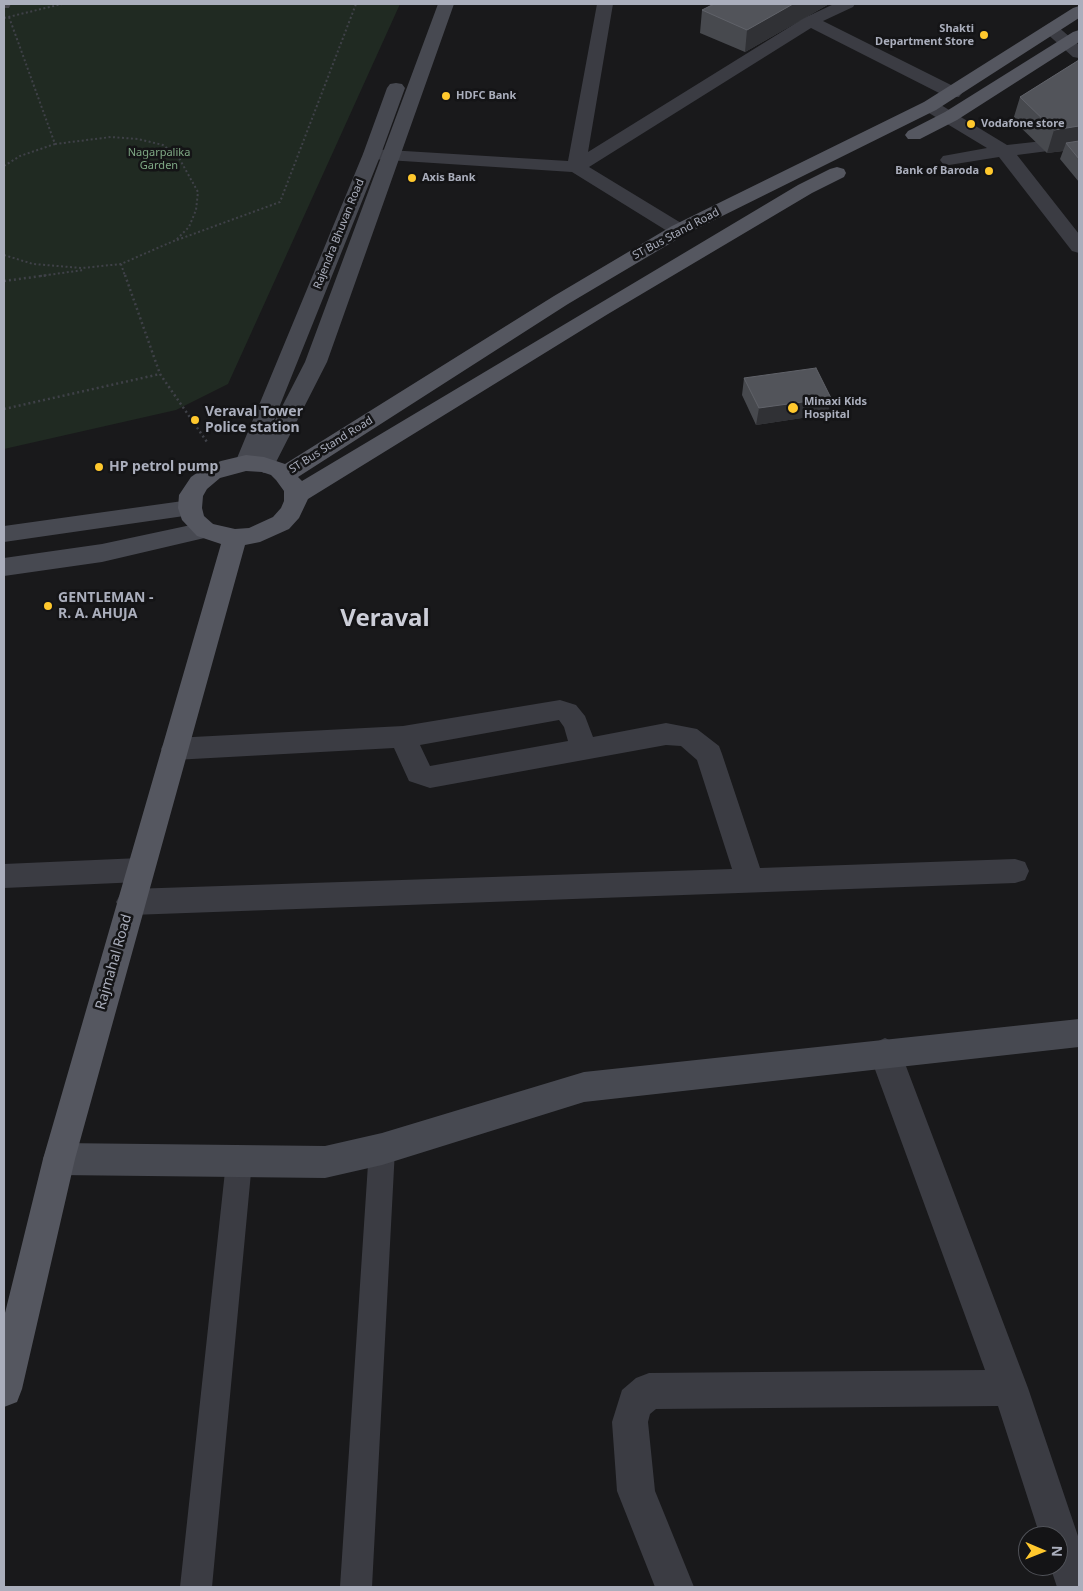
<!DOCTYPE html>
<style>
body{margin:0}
#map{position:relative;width:1083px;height:1591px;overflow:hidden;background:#19191b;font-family:"Noto Sans",sans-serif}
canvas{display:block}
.frame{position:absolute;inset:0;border:5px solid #aaaebc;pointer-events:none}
.north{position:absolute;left:1018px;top:1526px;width:50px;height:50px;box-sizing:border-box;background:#141416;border:1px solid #505258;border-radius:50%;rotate:91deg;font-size:14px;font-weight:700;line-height:20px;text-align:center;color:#aaaebc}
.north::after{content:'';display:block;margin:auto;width:18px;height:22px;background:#ffc82d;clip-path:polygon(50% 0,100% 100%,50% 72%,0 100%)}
</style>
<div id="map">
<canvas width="1083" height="1591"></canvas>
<div class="frame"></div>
<div class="north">N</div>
</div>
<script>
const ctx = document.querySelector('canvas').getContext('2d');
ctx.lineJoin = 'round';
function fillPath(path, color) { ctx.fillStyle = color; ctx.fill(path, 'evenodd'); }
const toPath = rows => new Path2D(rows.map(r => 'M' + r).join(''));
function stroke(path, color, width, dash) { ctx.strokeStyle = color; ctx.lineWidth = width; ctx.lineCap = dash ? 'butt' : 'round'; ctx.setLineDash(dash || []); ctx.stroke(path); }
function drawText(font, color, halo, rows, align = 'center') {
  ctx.font = font + ' "Noto Sans",sans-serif'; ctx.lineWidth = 5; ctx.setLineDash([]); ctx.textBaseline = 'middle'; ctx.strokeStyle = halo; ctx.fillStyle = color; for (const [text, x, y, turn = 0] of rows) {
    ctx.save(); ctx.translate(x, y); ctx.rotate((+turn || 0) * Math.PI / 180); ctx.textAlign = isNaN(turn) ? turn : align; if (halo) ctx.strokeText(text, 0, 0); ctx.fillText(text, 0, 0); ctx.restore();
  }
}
fillPath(toPath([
 [11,4,400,4,228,384,176,410,4,449,4,8,9,8]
]), '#202a22');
stroke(toPath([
 [9,17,55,144,111,137,138,139,163,145,179,158,198,192,196,210,189,227,176,240,121,264,125,276],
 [4,18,62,4],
 [4,166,20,156,55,144],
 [177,240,280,202,356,4],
 [4,255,33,264,82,268,121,264],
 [40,276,84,270]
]), '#3f4148', 2, [2, 2.5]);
stroke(toPath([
 [125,275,160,374,207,442],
 [4,281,49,275],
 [4,409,160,374]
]), '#3f4148', 2.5, [2, 3]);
fillPath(toPath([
 [382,1136,391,1140,395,1149,372,1587,340,1587,369,1149,373,1140,382,1136],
 [239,1149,248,1153,252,1162,212,1587,180,1587,226,1162,230,1153,239,1149]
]), '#3b3c43');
fillPath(toPath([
 [597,4,613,4,588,152,804,18,834,4,855,4,853,7,823,21,959,89,962,93,959,97,947,97,811,28,589,167,686,226,689,230,686,234,679,236,672,234,572,172,372,159,366,158,363,154,366,150,372,149,568,161,597,4],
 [1050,23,1056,25,1079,45,1079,58,1073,57,1044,31,1042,28,1050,23],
 [930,101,936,102,1007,145,1079,137,1079,147,1017,155,1079,234,1079,253,1072,251,999,157,949,165,943,164,940,160,943,156,987,148,924,110,921,106,924,102,930,101],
 [560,700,576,705,585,716,593,737,666,723,697,729,719,746,722,754,760,868,1015,859,1025,862,1029,871,1025,880,1015,883,131,915,121,911,116,902,121,893,131,889,732,869,697,760,681,746,666,745,430,788,409,781,394,748,174,760,165,757,161,749,165,741,174,738,403,726,560,700],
 [559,720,564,727,568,741,430,766,420,745,559,720],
 [140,858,150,861,154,870,150,879,140,882,4,888,4,864,140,858],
 [885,1038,896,1043,901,1053,1028,1388,1079,1539,1079,1587,1057,1587,1050,1566,1058,1566,1058,1536,1040,1536,998,1406,656,1409,650,1414,648,1422,655,1491,694,1587,655,1587,617,1491,612,1422,622,1390,636,1378,649,1373,985,1370,869,1053,874,1043,885,1038]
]), '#3b3c43');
fillPath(toPath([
 [438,4,454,4,327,362,272,470,264,473,254,468,246,471,238,468,235,463,363,154,387,88,390,84,396,83,402,84,405,88,381,154,270,430,305,362,438,4],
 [190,500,198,502,202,508,198,514,4,542,4,526,190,500],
 [205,522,213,524,217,530,213,536,102,562,4,576,4,558,102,544,205,522],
 [1079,1019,1079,1047,584,1102,382,1165,325,1178,59,1175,47,1170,43,1159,47,1148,59,1143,325,1146,382,1133,584,1072,1079,1019]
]), '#474951');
fillPath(toPath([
 [1079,6,1079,18,936,110,686,234,568,304,298,477,302,481,798,185,830,169,837,167,844,169,846,173,844,177,812,193,608,314,308,499,299,518,289,529,260,542,245,545,75,1159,22,1389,17,1402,4,1407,4,1317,43,1159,221,544,197,536,182,520,178,508,179,495,191,477,204,468,221,461,246,455,264,457,285,464,554,296,672,226,924,102,1073,8,1079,6],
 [246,471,262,472,271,475,276,480,284,491,284,501,281,508,273,517,249,528,235,529,213,524,204,516,202,508,203,496,207,489,220,478,246,471],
 [1079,30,1079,42,957,120,920,139,908,139,905,135,908,131,945,112,1073,32,1079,30]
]), '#555760');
fillPath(toPath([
 [4,4,11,4,9,8,4,8],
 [829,4,745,52,700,33,702,10],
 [1079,60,1079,182,1060,159,1063,151,1047,153,1013,120,1020,97],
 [744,378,828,414,756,425,742,395]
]), '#47494e');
fillPath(toPath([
 [793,4,829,4,745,52,747,30],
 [1079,126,1079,148,1066,143,1063,151,1047,153,1054,130],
 [831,398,828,414,756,425,759,408]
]), '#303135');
const building = toPath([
 [714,4,793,4,747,30,702,10,714,4],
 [1079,60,1079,126,1054,130,1020,97,1079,60],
 [1079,141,1079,159,1066,143,1079,141],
 [816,368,831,398,759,408,744,378,816,368]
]);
fillPath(building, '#52545a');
stroke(building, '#606269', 1);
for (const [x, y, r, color] of [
 [984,35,5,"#ffc82d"],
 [446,96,5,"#ffc82d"],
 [971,124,5,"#ffc82d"],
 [989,171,5,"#ffc82d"],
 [412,178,5,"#ffc82d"],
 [793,408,6,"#ffc82d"],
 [195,420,5,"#ffc82d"],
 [99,467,5,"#ffc82d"],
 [48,606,5,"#ffc82d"]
]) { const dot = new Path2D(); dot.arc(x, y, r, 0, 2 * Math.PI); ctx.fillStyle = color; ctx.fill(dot); stroke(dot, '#141416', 2); }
drawText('bold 11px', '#aaaebc', '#141416', [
 ["Shakti",974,29,"right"],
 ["Department Store",974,42,"right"],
 ["HDFC Bank",456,96],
 ["Vodafone store",981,124],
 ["Bank of Baroda",979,171,"right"],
 ["Axis Bank",422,178],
 ["Minaxi Kids",804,402],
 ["Hospital",804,415]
], 'left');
drawText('11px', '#7fa985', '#141416', [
 ["Nagarpalika",159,153],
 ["Garden",159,166]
]);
drawText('11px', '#aaaebc', '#141416', [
 ["Rajendra Bhuvan Road",339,234,-68],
 ["ST Bus Stand Road",676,234,-28],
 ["ST Bus Stand Road",331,445,-32]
]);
drawText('bold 14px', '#aaaebc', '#141416', [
 ["Veraval Tower",205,412],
 ["Police station",205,428],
 ["HP petrol pump",109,467],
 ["GENTLEMAN -",58,598],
 ["R. A. AHUJA",58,614]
], 'left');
drawText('14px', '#aaaebc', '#141416', [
 ["Rajmahal Road",114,962,-74]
]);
drawText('bold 24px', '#ccced8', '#141416', [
 ["Veraval",385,619]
]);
</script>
